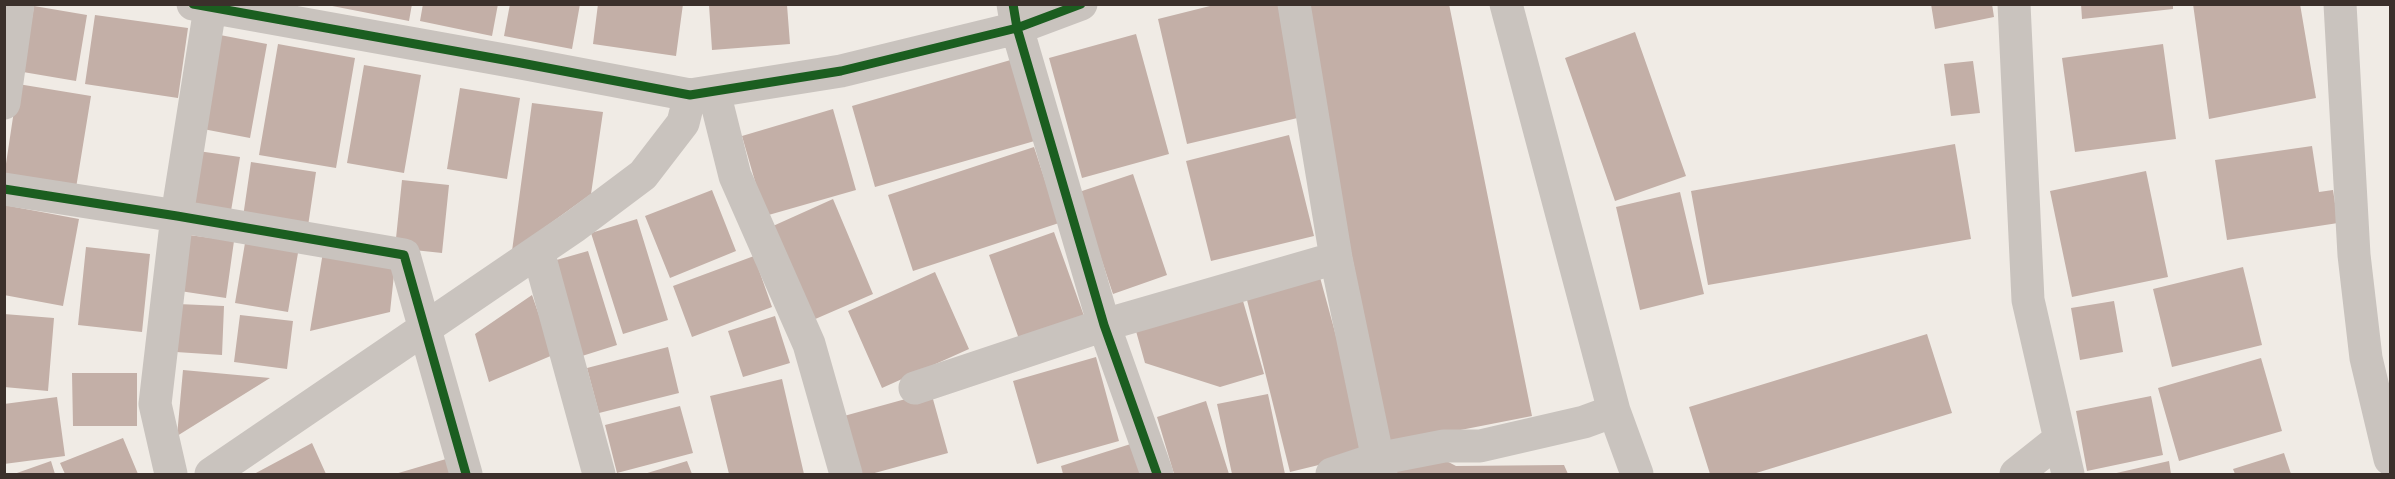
<!DOCTYPE html>
<style>
body{margin:0}
#map{position:relative;width:2395px;height:479px;overflow:hidden;background:#f0ebe5;font-family:"Noto Sans",sans-serif}
canvas{display:block}
.frame{position:absolute;inset:0;border:6px solid #3b302b;pointer-events:none}
</style>
<div id="map">
<canvas width="2395" height="479"></canvas>
<div class="frame"></div>
</div>
<script>
const ctx = document.querySelector('canvas').getContext('2d');
ctx.lineJoin = 'round';
function fillPath(path, color) { ctx.fillStyle = color; ctx.fill(path, 'evenodd'); }
const toPath = rows => new Path2D(rows.map(r => 'M' + r).join(''));
function stroke(path, color, width, dash) { ctx.strokeStyle = color; ctx.lineWidth = width; ctx.lineCap = dash ? 'butt' : 'round'; ctx.setLineDash(dash || []); ctx.stroke(path); }
fillPath(toPath([
 [322,4,412,4,409,21],
 [423,4,498,4,492,36,420,21],
 [510,4,580,4,572,49,504,36],
 [598,4,683,4,676,56,593,44],
 [1218,4,1279,4,1306,116,1187,144,1158,19],
 [1302,4,1449,4,1532,416,1389,444],
 [1931,4,1992,4,1994,17,1935,29],
 [2081,4,2173,4,2173,9,2082,19],
 [2193,4,2300,4,2316,98,2209,119],
 [709,5,787,5,790,44,712,50],
 [34,6,87,15,76,81,23,72],
 [95,15,188,28,178,98,85,84],
 [1635,32,1686,176,1615,201,1565,58],
 [1136,34,1169,154,1082,178,1049,58],
 [220,35,267,44,250,138,203,129],
 [278,44,355,58,336,168,259,155],
 [2163,44,2176,139,2075,152,2062,58],
 [1014,59,1038,140,875,187,852,106],
 [1973,61,1980,113,1951,116,1944,64],
 [364,65,421,75,404,173,347,163],
 [18,84,91,96,76,188,4,177],
 [460,88,520,98,507,179,447,169],
 [532,103,603,112,591,194,512,251],
 [833,109,856,190,765,216,742,136],
 [1289,135,1314,236,1211,261,1186,161],
 [1955,144,1971,239,1708,285,1691,191],
 [2312,146,2319,192,2333,190,2338,223,2227,240,2215,160],
 [1034,147,1059,223,913,271,888,195],
 [198,151,240,157,231,211,189,204],
 [251,162,316,172,308,226,243,217],
 [2146,171,2168,277,2072,297,2050,191],
 [1133,174,1167,275,1113,294,1079,192],
 [402,180,449,185,442,253,395,248],
 [712,190,736,251,670,278,645,216],
 [1680,192,1704,294,1640,310,1616,207],
 [833,199,873,294,813,320,773,226],
 [4,205,79,219,63,306,4,295],
 [637,219,668,320,623,334,591,233],
 [1054,232,1084,316,1019,339,989,255],
 [189,235,234,241,226,298,180,291],
 [246,237,299,247,288,312,235,303],
 [86,247,150,254,142,332,78,325],
 [588,251,617,345,582,356,553,261],
 [323,252,395,265,390,312,310,331],
 [754,256,772,307,692,337,673,286],
 [2243,267,2262,345,2172,367,2153,289],
 [1318,270,1368,453,1290,472,1244,288],
 [935,272,969,349,882,388,848,311],
 [1241,294,1264,374,1220,387,1145,363,1134,324],
 [532,295,553,355,489,382,475,334],
 [2114,301,2123,352,2080,360,2071,308],
 [178,304,224,306,222,355,176,352],
 [4,314,54,318,48,391,4,387],
 [240,315,293,321,287,369,234,362],
 [775,316,790,363,743,377,728,331],
 [1927,334,1952,413,1753,474,1710,474,1689,407],
 [668,347,679,393,599,413,587,368],
 [1096,357,1119,441,1037,464,1013,381],
 [2261,358,2282,431,2179,461,2158,388],
 [183,370,270,378,177,436],
 [72,373,137,373,137,426,73,426],
 [782,379,804,474,729,474,710,396],
 [931,392,948,453,871,474,861,474,844,416],
 [1268,394,1285,474,1232,474,1217,404],
 [2151,396,2163,455,2087,471,2076,411],
 [57,397,65,456,4,464,4,404],
 [1206,401,1229,474,1174,474,1157,417],
 [680,406,693,453,617,473,605,425],
 [123,438,138,474,65,474,60,463],
 [1137,442,1148,474,1063,474,1061,466],
 [312,443,326,474,254,474],
 [2284,453,2291,474,2235,474,2233,469],
 [1433,454,1456,466,1564,465,1568,474,1396,474,1394,467],
 [446,459,450,474,395,474],
 [51,461,55,474,14,474],
 [687,461,692,474,644,474],
 [2169,461,2171,474,2112,474]
]), '#c3afa7');
stroke(toPath([
 [193,4,521,63,690,95,841,71,1017,28,1081,4],
 [1013,4,1017,28,1104,325,1157,474],
 [1294,4,1336,258,1381,474],
 [1506,4,1614,411,1637,474],
 [2014,4,2028,300,2068,474],
 [2340,4,2354,255,2366,358,2390,459],
 [714,92,735,176,809,344,846,474],
 [4,103,18,4],
 [4,189,177,216,404,255,466,474],
 [538,251,599,474],
 [915,388,1104,325,1336,258],
 [171,474,155,404,177,216,210,8],
 [211,474,575,226,643,175,683,123,690,95],
 [1332,474,1377,459,1444,446,1480,446,1584,422,1614,411],
 [2016,474,2060,439]
]), '#c9c3be', 33);
stroke(toPath([
 [193,4,521,63,690,95,841,71,1017,28,1081,4],
 [1013,4,1017,28,1104,325,1157,474],
 [4,189,177,216,404,255,466,474]
]), '#1b5e20', 9);
</script>
